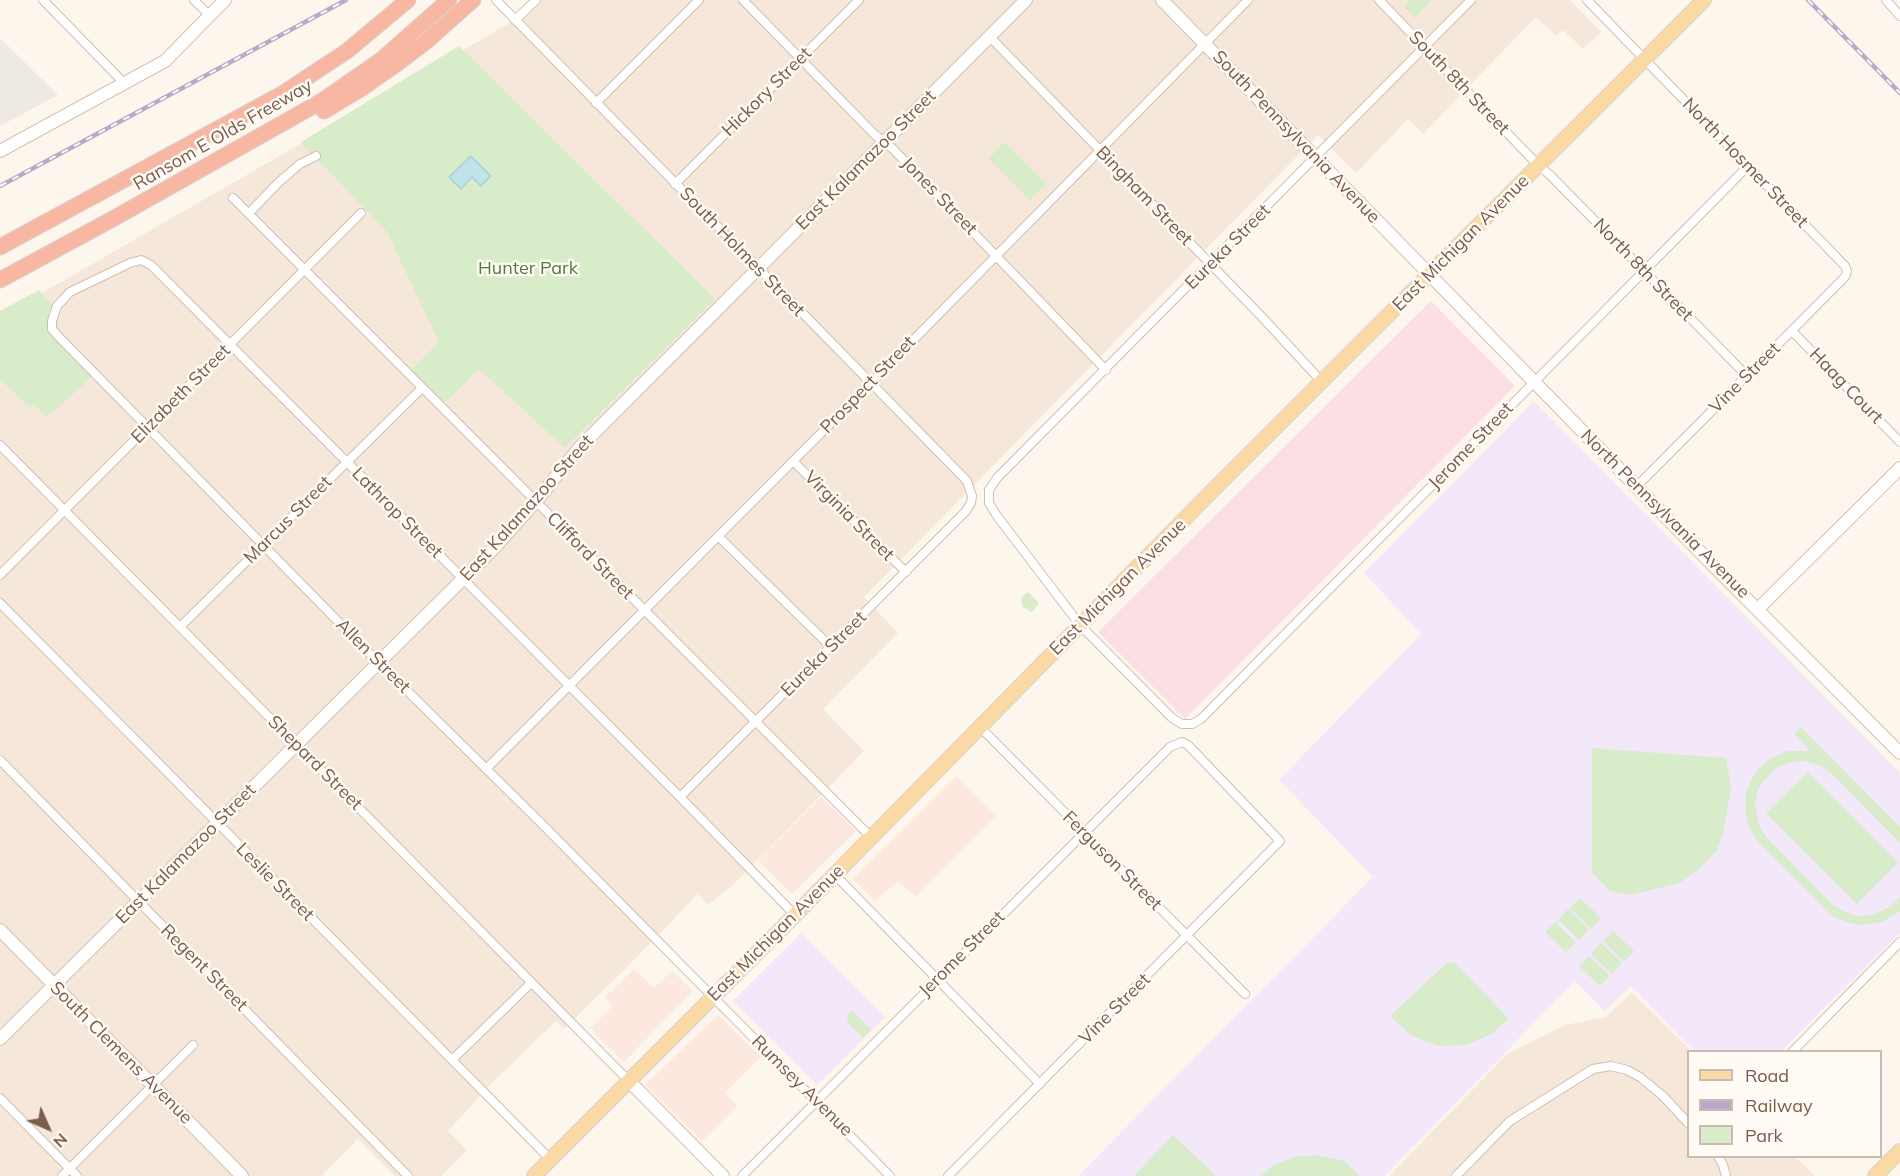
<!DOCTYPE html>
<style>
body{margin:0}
#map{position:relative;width:1900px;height:1176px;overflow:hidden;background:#fdf6ec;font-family:Mulish,sans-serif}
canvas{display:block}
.legend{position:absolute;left:1687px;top:1050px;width:195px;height:108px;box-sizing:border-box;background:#fffaf3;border:2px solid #cabbb1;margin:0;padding:8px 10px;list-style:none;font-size:18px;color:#7a5c4d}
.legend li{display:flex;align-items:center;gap:12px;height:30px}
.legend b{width:30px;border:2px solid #cabbb1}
.north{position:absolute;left:18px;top:1098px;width:60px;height:60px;-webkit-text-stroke:4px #fffaf3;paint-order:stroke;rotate:135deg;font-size:16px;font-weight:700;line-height:24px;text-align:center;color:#7a5c4d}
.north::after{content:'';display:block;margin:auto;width:21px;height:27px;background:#7a5c4d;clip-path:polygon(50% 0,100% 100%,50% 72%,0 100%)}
</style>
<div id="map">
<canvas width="1900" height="1176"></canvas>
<ul class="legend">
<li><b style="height:8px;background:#fbd9a5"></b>Road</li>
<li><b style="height:8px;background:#b9a8c9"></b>Railway</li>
<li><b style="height:16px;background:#d8ecc9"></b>Park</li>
</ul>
<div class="north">N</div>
</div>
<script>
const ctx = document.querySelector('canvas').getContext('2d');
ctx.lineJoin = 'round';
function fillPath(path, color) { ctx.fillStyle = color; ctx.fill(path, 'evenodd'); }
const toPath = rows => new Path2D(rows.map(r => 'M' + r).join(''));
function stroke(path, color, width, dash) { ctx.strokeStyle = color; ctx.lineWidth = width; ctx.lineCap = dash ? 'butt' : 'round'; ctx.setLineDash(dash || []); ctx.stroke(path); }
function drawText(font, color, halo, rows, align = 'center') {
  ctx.font = font + ' Mulish,sans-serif'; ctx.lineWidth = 5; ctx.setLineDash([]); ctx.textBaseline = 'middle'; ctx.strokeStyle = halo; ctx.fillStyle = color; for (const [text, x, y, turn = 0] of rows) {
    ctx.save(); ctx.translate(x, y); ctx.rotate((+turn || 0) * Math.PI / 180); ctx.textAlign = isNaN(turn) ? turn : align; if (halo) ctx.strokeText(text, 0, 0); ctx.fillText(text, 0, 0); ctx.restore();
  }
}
fillPath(toPath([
 [536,0,1570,0,1601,32,1583,49,1563,30,1556,36,1536,17,1423,134,1408,119,1356,173,1318,135,864,597,898,633,823,709,864,751,731,887,708,905,698,894,628,966,564,1029,556,1021,492,1083,448,1131,467,1150,441,1176,395,1176,358,1139,323,1174,324,1176,0,1176,0,310,42,293,515,20],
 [1632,992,1691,1051,1688,1052,1688,1156,1795,1157,1815,1176,1389,1176,1507,1054,1565,1025,1606,1017]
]), '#f5e8da');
fillPath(toPath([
 [957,776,997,816,916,897,898,881,875,901,853,879],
 [821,797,856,831,792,894,758,860],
 [634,969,654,988,672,971,693,991,624,1062,590,1028,613,1006,605,997],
 [718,1015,761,1057,725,1093,737,1106,702,1141,645,1085]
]), '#fde8e0');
fillPath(toPath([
 [0,38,58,95,0,126]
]), '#efe9e4');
fillPath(toPath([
 [1534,401,1900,773,1900,933,1781,1051,1694,1051,1631,986,1605,1011,1575,981,1385,1176,1078,1176,1373,877,1279,780,1421,634,1364,573],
 [801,933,885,1017,817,1085,733,1001]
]), '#f3e8fa');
fillPath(toPath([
 [1431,301,1515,386,1185,719,1098,632]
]), '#fbdfe3');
fillPath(toPath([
 [1410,0,1432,0,1415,17,1404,6],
 [459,46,715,299,565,448,479,369,444,403,411,370,439,342,387,232,301,142],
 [1005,142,1047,184,1030,200,989,158],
 [39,290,59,312,55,336,93,376,47,417,35,406,29,407,0,379,0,311],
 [1028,592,1039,603,1032,612,1023,607,1021,600,1024,595],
 [1801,727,1900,827,1900,843,1830,772,1819,765,1806,761,1792,762,1779,766,1764,780,1757,792,1755,805,1759,825,1766,837,1833,905,1845,912,1858,916,1872,915,1890,907,1900,897,1900,911,1884,921,1876,923,1859,925,1850,923,1834,917,1758,842,1749,827,1745,810,1746,793,1749,784,1758,769,1771,758,1788,751,1810,751,1794,734],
 [1592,748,1726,758,1731,787,1724,829,1717,850,1698,870,1680,883,1630,895,1610,891,1592,873],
 [1808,772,1898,863,1857,904,1766,813],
 [1580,898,1601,918,1591,929,1570,908],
 [1568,909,1589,929,1579,940,1558,920],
 [1555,922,1576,942,1566,952,1545,932],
 [1613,931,1634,951,1624,962,1603,941],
 [1601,943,1622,963,1612,974,1591,954],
 [1589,956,1610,976,1600,986,1579,966],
 [1448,962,1455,963,1509,1019,1491,1034,1467,1045,1440,1046,1426,1042,1411,1035,1390,1016],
 [852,1010,872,1030,863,1038,846,1021,848,1018,846,1016],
 [1173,1135,1216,1176,1134,1176],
 [1317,1155,1344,1161,1360,1176,1261,1176,1272,1166,1294,1157]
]), '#d8ecc9');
const water = toPath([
 [471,156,491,176,481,186,472,177,461,189,449,177,471,156]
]);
fillPath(water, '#bfe3e8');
stroke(water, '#a5d3da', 1.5);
const street = toPath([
 [43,0,125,84],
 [194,0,210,16],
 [496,0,967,481,972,496,971,503,966,511,680,797],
 [743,0,875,135,893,149,1106,370],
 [1379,0,1538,165,1550,175,1747,376],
 [1471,0,997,478,989,490,989,503,997,516,1080,625,1172,718,1182,724,1192,724,1201,719,1748,166],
 [1587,0,1845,266,1847,271,1846,275,1843,279,1637,486],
 [1886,0,1900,16],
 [515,20,536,0],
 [990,37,1262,317,1322,382],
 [596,103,699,0],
 [675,184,859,0],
 [233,198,871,837],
 [249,213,279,182,300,164,316,156],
 [1792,331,1900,442],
 [0,445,629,1081],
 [793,461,906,572],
 [718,536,831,647],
 [0,575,361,213],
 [0,603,551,1160],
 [180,627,422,388],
 [980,727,1245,994],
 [0,760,408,1176],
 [486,769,871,383,1248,0],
 [834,874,1040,1084],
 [795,915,680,797,151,265,141,260,130,263,70,292,57,306,52,321,52,329,57,335,371,655,541,823,890,1176],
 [1792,1052,1900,942],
 [452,1060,531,983],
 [0,1098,77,1176],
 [1718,1156,1723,1165,1726,1176],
 [62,1176,193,1045],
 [742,1176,1170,747,1182,742,1188,745,1280,841,948,1176],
 [1456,1176,1510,1121,1593,1069,1611,1066,1627,1070,1640,1077,1663,1096,1688,1123]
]);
const secondary = toPath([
 [1162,0,1704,556,1900,753],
 [0,151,165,61,225,0],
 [1758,609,1900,468],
 [0,930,242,1176],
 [0,1039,495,547,536,501,580,447,1026,0],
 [629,1081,723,1176]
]);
const primary = toPath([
 [534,1176,795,915,1217,486,1704,0],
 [1875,1176,1900,1151]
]);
const highway = toPath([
 [324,111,359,90,398,63,428,40,473,0],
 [0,247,282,94,347,51,408,0],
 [0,280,118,216,322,101,381,60,449,0]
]);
stroke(street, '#d1beb0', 10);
stroke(secondary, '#d6c0b0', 14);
stroke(primary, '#dad1cd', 16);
stroke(highway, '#dad1cd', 17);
stroke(street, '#fff', 8);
stroke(secondary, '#fff', 12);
stroke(primary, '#fbd9a5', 14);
stroke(highway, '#f7b7a3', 15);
const rail = toPath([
 [1808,0,1900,93],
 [0,186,346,0]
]);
stroke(rail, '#b9a8c9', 4.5);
stroke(rail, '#fffaf3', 2, [7]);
drawText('18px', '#7a5c4d', '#fffaf3', [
 ["South 8th Street",1459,83,46],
 ["Hickory Street",767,92,-45],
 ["Ransom E Olds Freeway",223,135,-30],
 ["South Pennsylvania Avenue",1296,137,46],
 ["East Kalamazoo Street",866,160,-45],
 ["North Hosmer Street",1745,163,46],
 ["Jones Street",939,196,46],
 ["Bingham Street",1144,196,46],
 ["East Michigan Avenue",1461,243,-45],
 ["Eureka Street",1228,247,-45],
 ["South Holmes Street",742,252,46],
 ["North 8th Street",1643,270,46],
 ["Vine Street",1745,378,-45],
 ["Prospect Street",868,385,-46],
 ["Haag Court",1846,386,46],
 ["Elizabeth Street",181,394,-45],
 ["Jerome Street",1471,446,-46],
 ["East Kalamazoo Street",527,508,-48],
 ["Lathrop Street",397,513,45],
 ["North Pennsylvania Avenue",1665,514,45],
 ["Virginia Street",849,516,45],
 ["Marcus Street",288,520,-45],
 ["Clifford Street",590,556,45],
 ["East Michigan Avenue",1118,587,-45],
 ["Eureka Street",824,654,-45],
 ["Allen Street",373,656,45],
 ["Shepard Street",315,763,45],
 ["East Kalamazoo Street",186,854,-45],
 ["Ferguson Street",1112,861,45],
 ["Leslie Street",275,882,45],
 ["East Michigan Avenue",776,933,-45],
 ["Jerome Street",962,954,-45],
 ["Regent Street",204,968,45],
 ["Vine Street",1115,1009,-45],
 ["South Clemens Avenue",121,1053,45],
 ["Rumsey Avenue",802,1086,45]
]);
drawText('18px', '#537a41', '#fffaf3', [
 ["Hunter Park",528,269]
]);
</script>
